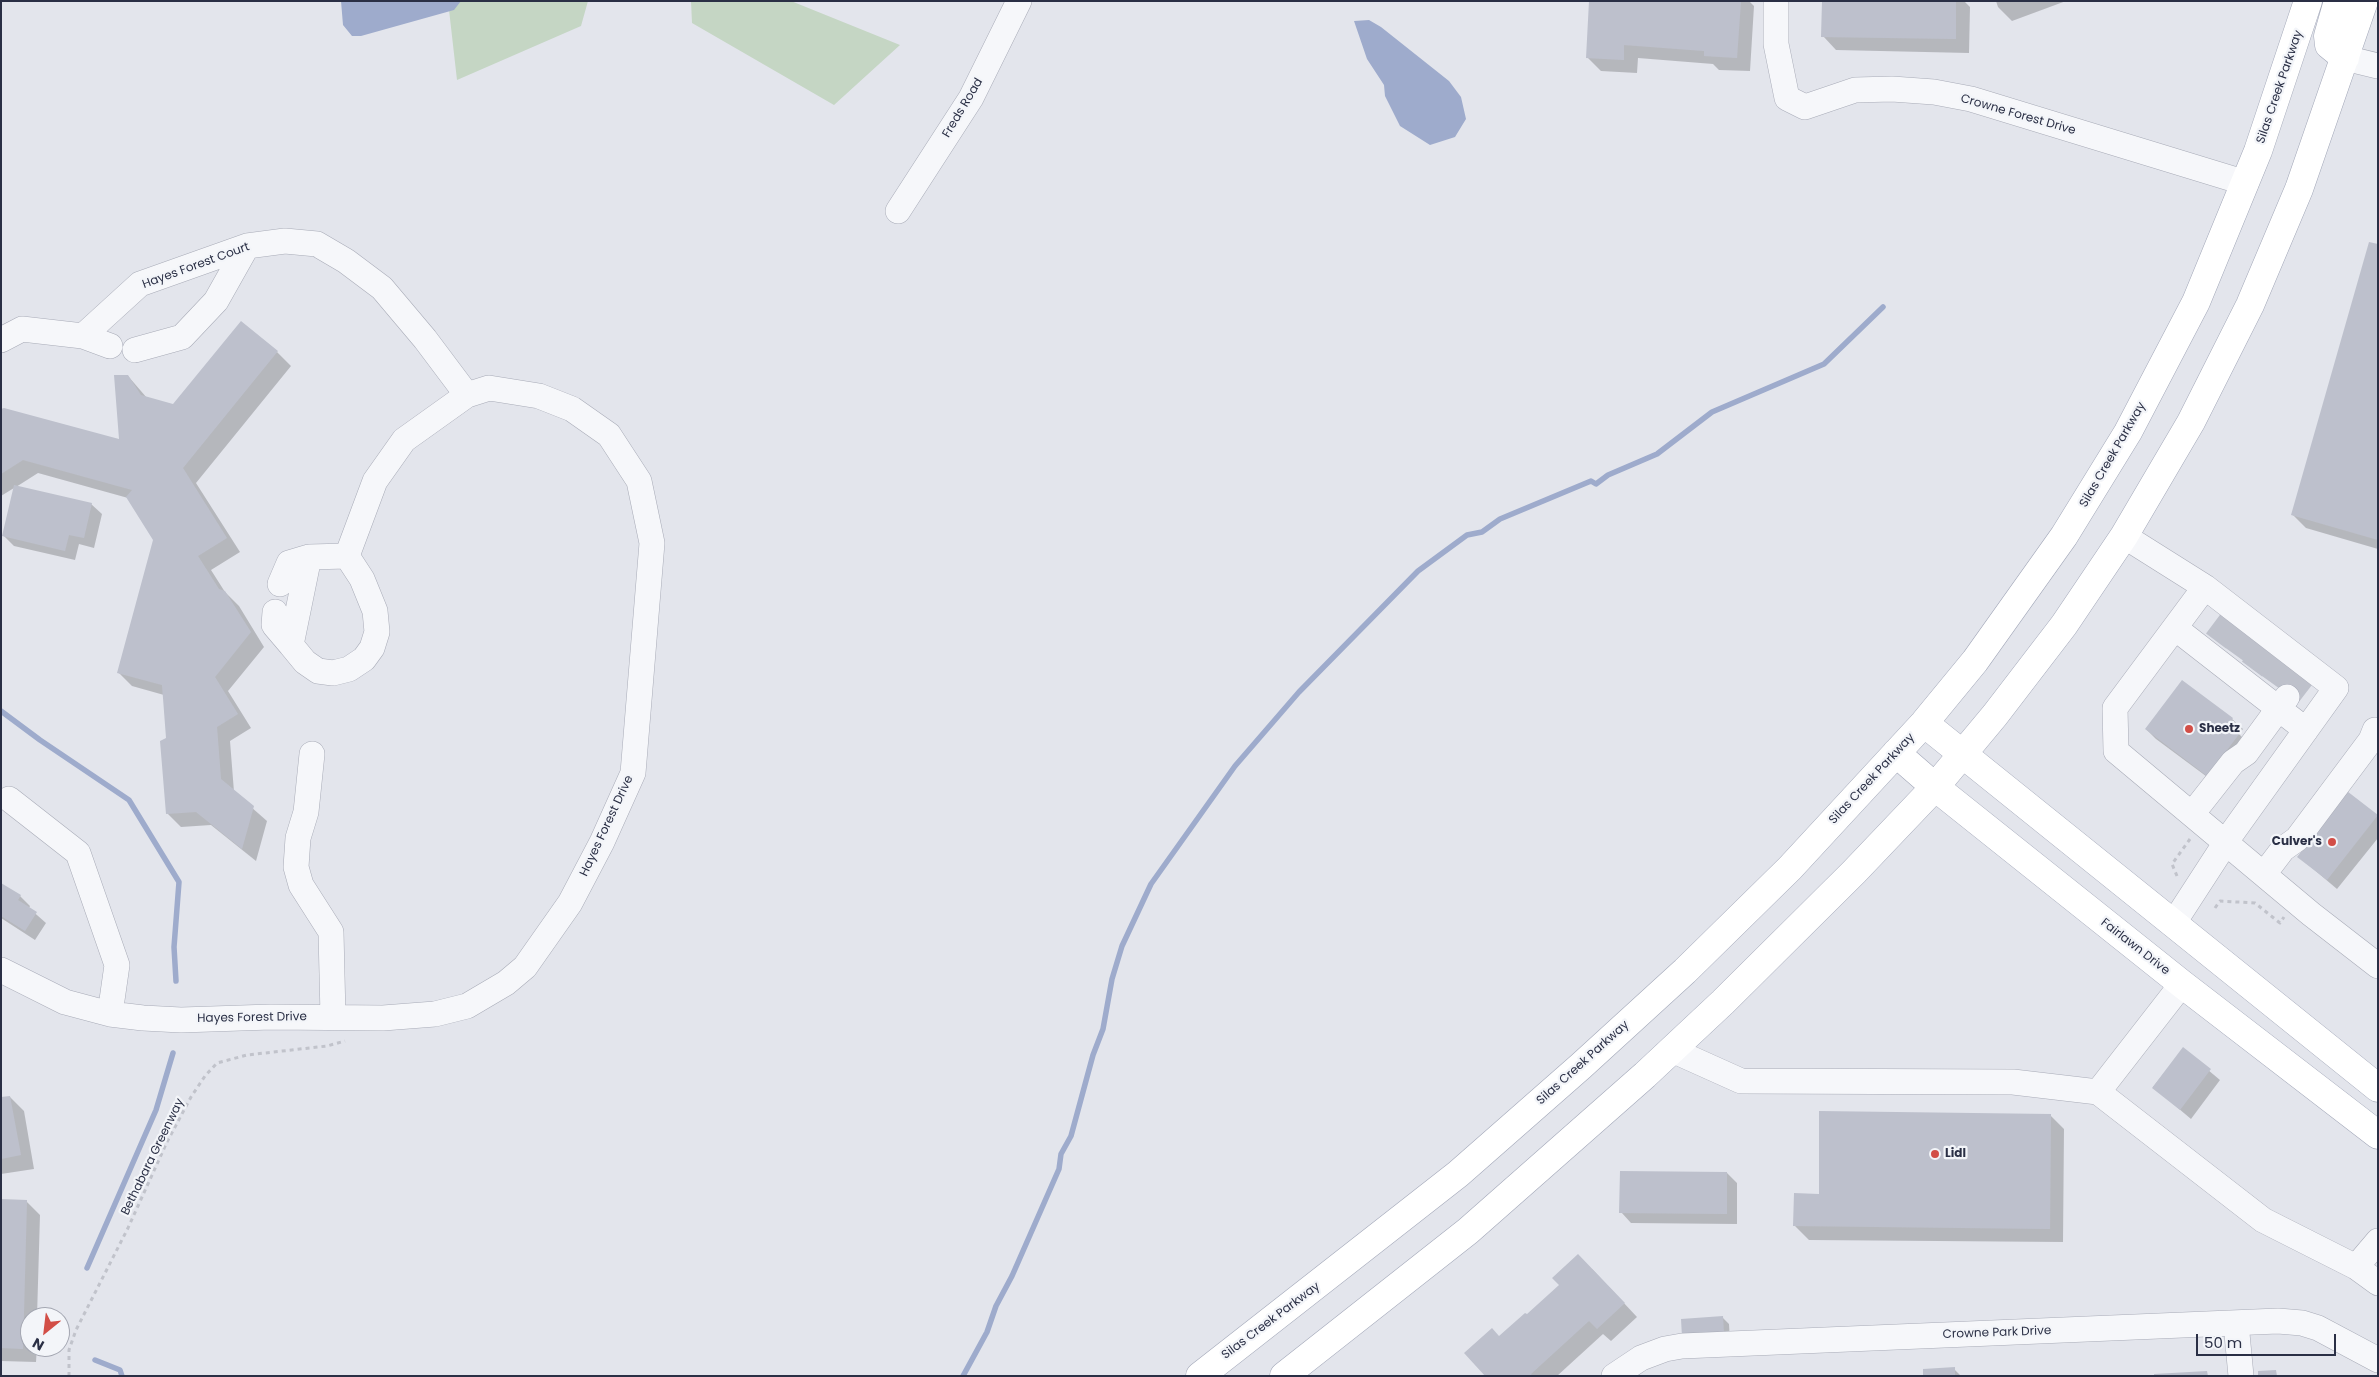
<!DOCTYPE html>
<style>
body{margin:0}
#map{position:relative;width:2379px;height:1377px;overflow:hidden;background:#e3e5ec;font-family:Poppins,sans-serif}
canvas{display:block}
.frame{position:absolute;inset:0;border:2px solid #2a2f45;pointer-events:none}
.north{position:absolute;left:20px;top:1307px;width:50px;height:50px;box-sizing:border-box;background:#f3f5f9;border:1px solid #a3a6b1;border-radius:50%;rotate:209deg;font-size:14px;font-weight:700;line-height:20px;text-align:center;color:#2a2f45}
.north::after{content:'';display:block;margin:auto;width:18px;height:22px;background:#d24e47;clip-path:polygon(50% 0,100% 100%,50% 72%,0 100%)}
.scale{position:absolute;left:2196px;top:1334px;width:140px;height:22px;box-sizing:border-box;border:2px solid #2a2f45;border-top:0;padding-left:6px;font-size:15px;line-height:18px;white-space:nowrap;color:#2a2f45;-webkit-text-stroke:4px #f3f5f9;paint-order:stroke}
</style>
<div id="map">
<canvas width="2379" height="1377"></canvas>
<div class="frame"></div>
<div class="north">N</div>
<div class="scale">50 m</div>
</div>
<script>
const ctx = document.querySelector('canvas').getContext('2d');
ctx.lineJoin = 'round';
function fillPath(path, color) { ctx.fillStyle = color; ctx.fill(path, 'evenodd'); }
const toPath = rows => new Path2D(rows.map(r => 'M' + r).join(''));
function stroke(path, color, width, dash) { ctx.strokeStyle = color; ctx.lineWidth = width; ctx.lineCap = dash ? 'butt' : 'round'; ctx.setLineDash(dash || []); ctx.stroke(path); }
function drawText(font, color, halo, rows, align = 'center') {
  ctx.font = font + ' Poppins,sans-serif'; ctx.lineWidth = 4.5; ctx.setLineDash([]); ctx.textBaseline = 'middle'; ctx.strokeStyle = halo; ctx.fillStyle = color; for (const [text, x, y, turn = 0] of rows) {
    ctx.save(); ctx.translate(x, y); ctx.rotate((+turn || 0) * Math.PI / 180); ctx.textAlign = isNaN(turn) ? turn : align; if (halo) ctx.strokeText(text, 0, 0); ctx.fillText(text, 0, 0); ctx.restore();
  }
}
fillPath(toPath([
 [448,1,588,1,581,26,457,80],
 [691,1,791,1,900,45,834,105,692,23]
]), '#c5d6c4');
fillPath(toPath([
 [341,1,461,1,454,10,361,36,352,36,343,25],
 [1369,20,1381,27,1449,81,1461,97,1466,119,1455,137,1430,145,1400,126,1385,96,1384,85,1367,59,1354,21]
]), '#9eabcc');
fillPath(toPath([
 [1669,1,1749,1,1754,6,1750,71,1719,70,1713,64,1638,58,1637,73,1601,71,1587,57],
 [1823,1,1964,1,1970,7,1969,53,1836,50,1823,36],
 [1996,1,2066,1,2012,21,1998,7],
 [2378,246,2378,549,2306,528,2292,514],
 [277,352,291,366,196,483,240,552,211,570,225,592,239,606,264,647,228,691,251,728,230,741,234,792,267,821,256,861,211,825,181,827,167,813,168,738,164,695,132,686,118,672,154,540,128,498,38,473,16,487,91,504,102,514,94,548,79,544,75,560,14,546,4,536,14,488,1,496,1,411,120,441,128,376,147,398,173,405],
 [2182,682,2232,719,2243,729,2239,734,2249,744,2218,785,2156,739,2146,729],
 [2343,789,2378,817,2378,838,2337,889,2299,857],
 [1,884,20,896,30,906,29,908,46,923,35,940,1,918],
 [2183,1049,2220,1080,2191,1119,2153,1087],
 [10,1097,24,1111,34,1169,1,1174,1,1099],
 [2050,1115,2064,1129,2063,1242,1809,1240,1795,1226,1820,1195],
 [1727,1173,1737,1183,1737,1224,1631,1223,1621,1212],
 [1,1200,26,1201,40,1215,37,1317,30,1317,30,1347,37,1347,36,1362,1,1361],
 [1592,1269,1637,1317,1611,1341,1603,1334,1557,1376,1486,1376,1500,1337],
 [1723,1318,1729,1324,1730,1341,1690,1344],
 [1954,1369,1961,1376,1924,1376]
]), '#0003');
stroke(toPath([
 [1,711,40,740,129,800,179,882,174,947,176,981],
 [87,1268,156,1110,173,1053],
 [95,1360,120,1370,122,1376],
 [963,1376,987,1332,996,1306,1012,1276,1059,1169,1061,1154,1071,1136,1093,1055,1103,1029,1112,979,1122,946,1151,884,1235,766,1299,692,1418,571,1467,535,1482,532,1500,519,1591,481,1596,484,1608,475,1657,454,1712,412,1824,364,1883,307]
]), '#9eabcc', 5.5);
fillPath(toPath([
 [1589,1,1741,1,1737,58,1704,56,1704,51,1624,45,1624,60,1586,58],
 [1822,1,1956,1,1956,39,1821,37],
 [2369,242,2378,244,2378,540,2291,515],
 [241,321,278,351,183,468,227,538,198,556,219,589,225,591,251,632,215,677,238,714,217,727,221,779,254,806,242,849,196,812,166,814,160,741,166,738,162,685,117,673,153,540,126,497,132,490,23,460,1,474,1,409,4,408,119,439,114,375,128,375,141,395,173,404],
 [14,485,92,503,84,538,69,535,65,551,2,536],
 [2182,680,2233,718,2229,724,2240,733,2207,776,2145,729],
 [2343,788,2378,815,2327,880,2297,857,2320,828],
 [1,883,21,895,18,900,37,912,25,931,1,916],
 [2183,1047,2211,1069,2180,1110,2152,1088],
 [10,1096,21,1155,1,1159,1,1097],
 [1819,1111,2051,1114,2050,1229,1793,1226,1794,1193,1819,1194],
 [1620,1171,1727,1172,1727,1214,1619,1213],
 [1,1199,27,1200,23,1349,1,1348],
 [1578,1254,1625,1303,1597,1329,1589,1321,1531,1374,1532,1376,1485,1376,1464,1353,1492,1328,1499,1336,1525,1313,1527,1314,1559,1285,1552,1278],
 [1723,1316,1724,1335,1682,1337,1681,1319],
 [1955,1367,1955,1376,1923,1376,1923,1369],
 [2276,1370,2277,1376,2258,1376,2258,1371],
 [2207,1371,2208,1376,2154,1376,2154,1374]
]), '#bdc0cc');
stroke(toPath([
 [2216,641,2231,621],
 [2234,654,2250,632],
 [2252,669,2269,646],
 [2269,681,2285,659],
 [2287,697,2303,676]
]), '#bec1cb', 25, [25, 12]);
const minor = toPath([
 [1776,1,1776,44,1787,98,1805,107,1855,90,1892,89,1934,92,1971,99,2246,183],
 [2345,58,2378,66],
 [898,211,971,98,1019,1],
 [83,336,110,346],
 [1,340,22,329,83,336,140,284,247,246,285,241,317,244,346,261,382,288,425,339,467,395],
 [135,350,182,337,216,301,247,246],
 [2124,536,2205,587,2336,688,2232,833,2173,924],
 [347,556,362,579,375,611,377,632,372,648,364,659,349,669,333,673,318,671,305,662,291,645,309,557,347,556],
 [280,584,289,563,309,557],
 [2205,587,2115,708,2116,751,2311,914,2378,966],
 [275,612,274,625,291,645],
 [2175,628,2306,730],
 [312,754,306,812,298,838,296,867,301,885,331,932,333,1017],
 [9,799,78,853,117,965,110,1014],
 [2192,814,2233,762,2246,753,2287,697],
 [2264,874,2283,849,2297,839,2371,740,2375,730],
 [1,970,65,1002,110,1014,143,1018,181,1020,271,1017,383,1018,435,1014,467,1006,506,983,525,967,570,903,602,842,633,773,652,543,639,481,609,435,572,409,539,396,489,388,467,395,404,440,375,481,347,556],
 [2182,984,2098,1092,2263,1220,2356,1267],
 [1672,1050,1741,1081,2013,1082,2098,1092],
 [2378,1241,2356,1267,2378,1283],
 [2236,1323,2241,1376],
 [1614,1376,1641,1358,1665,1349,1682,1346,2278,1321,2302,1323,2318,1328,2378,1360]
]);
const major = toPath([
 [2338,1,2328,36,2329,45,2345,58],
 [1924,723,2378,1088],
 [1896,753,1935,787,2182,984,2378,1135],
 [1200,1376,1458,1174,1581,1066,1685,971,1790,868,1924,723,1975,661,2064,536,2128,432,2196,302,2258,151,2308,1],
 [1284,1376,1468,1231,1645,1075,1723,1002,1854,872,1935,787,1995,715,2064,625,2124,536,2191,422,2250,305,2299,189,2364,1]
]);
stroke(minor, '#a8abb7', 26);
stroke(major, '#a2a7b8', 29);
stroke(toPath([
 [2177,876,2172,864,2190,839],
 [2215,908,2220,901,2255,903,2280,923,2284,917],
 [69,1376,69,1350,76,1330,128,1228,167,1142,191,1097,205,1076,217,1063,247,1055,327,1046,345,1041]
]), '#c1c3cb', 3, [4, 4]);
stroke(minor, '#f6f7fa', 25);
stroke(major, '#fff', 28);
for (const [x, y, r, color] of [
 [2189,729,5,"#d24e47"],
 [2332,842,5,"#d24e47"],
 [1935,1154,5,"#d24e47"]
]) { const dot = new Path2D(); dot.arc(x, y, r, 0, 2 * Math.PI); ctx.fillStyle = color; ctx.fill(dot); stroke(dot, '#f3f5f9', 2); }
drawText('12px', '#2a2f45', '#f3f5f9', [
 ["Silas Creek Parkway",2280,87,-71],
 ["Freds Road",963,108,-59],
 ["Crowne Forest Drive",2018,115,16],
 ["Hayes Forest Court",196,266,-20],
 ["Silas Creek Parkway",2113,455,-60],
 ["Silas Creek Parkway",1872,779,-47],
 ["Hayes Forest Drive",607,826,-65],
 ["Fairlawn Drive",2135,947,38],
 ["Hayes Forest Drive",252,1018,-1],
 ["Silas Creek Parkway",1583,1063,-42],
 ["Bethabara Greenway",153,1157,-64],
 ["Silas Creek Parkway",1271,1321,-37],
 ["Crowne Park Drive",1997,1333,-2]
]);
drawText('bold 12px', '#2a2f45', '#f3f5f9', [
 ["Sheetz",2199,729],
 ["Culver's",2322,842,"right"],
 ["Lidl",1945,1154]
], 'left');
</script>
